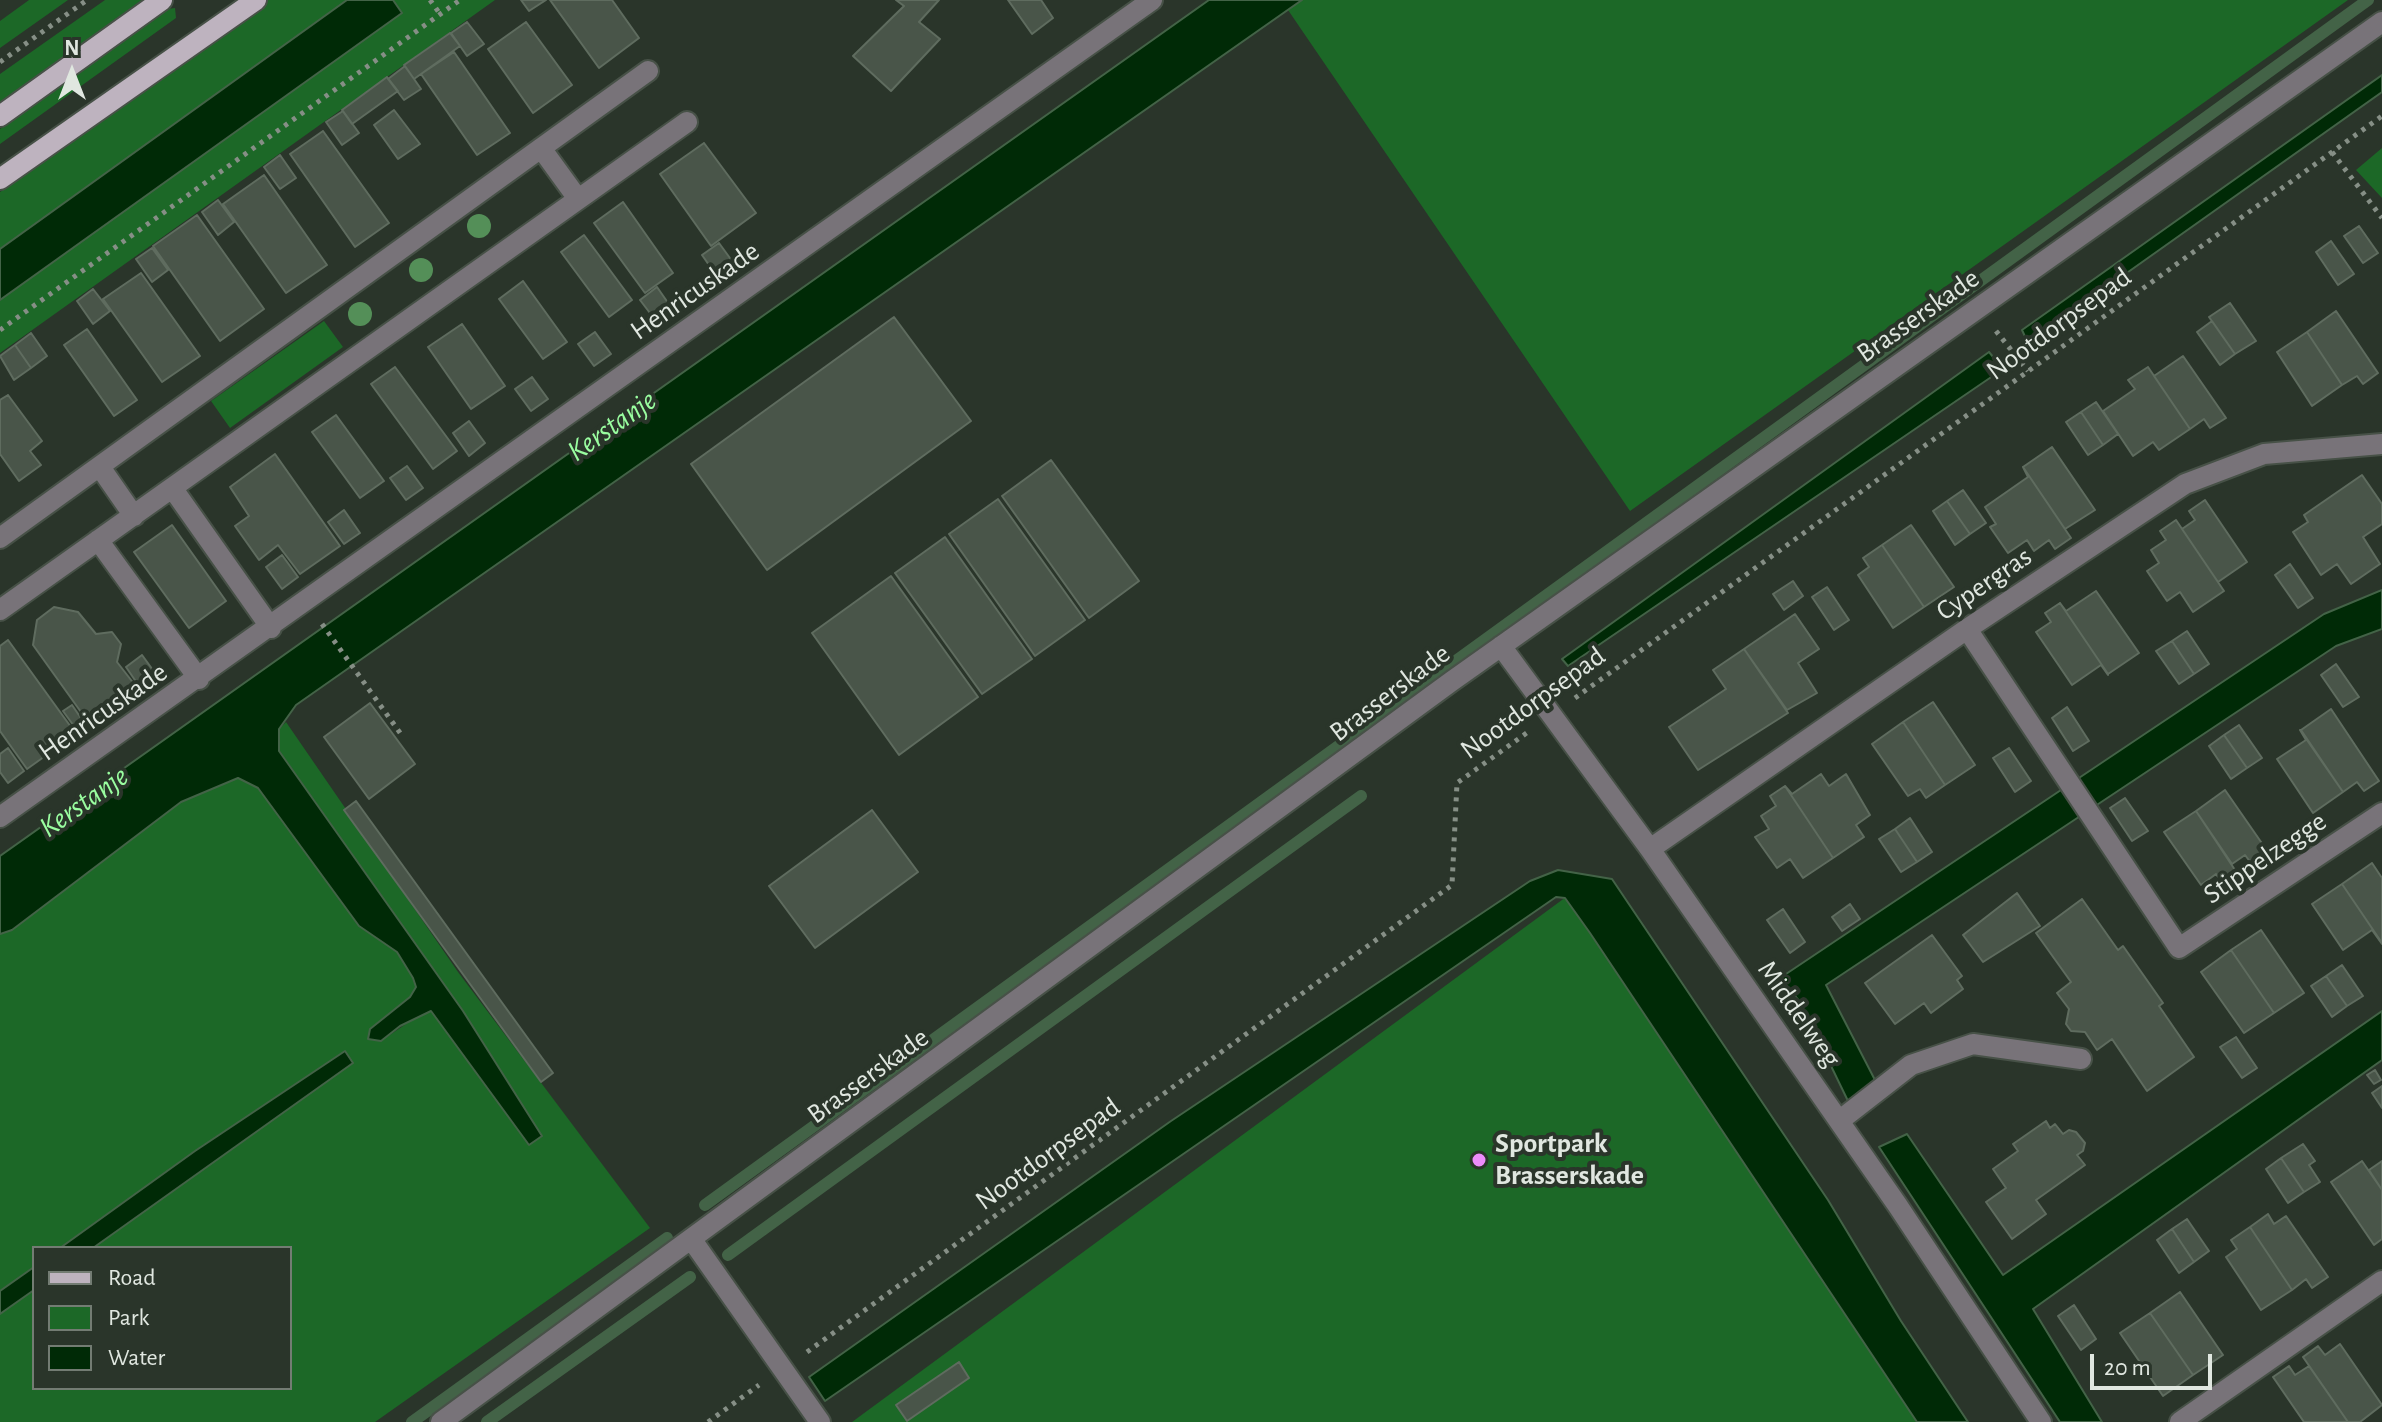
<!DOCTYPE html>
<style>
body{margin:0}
#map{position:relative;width:2382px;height:1422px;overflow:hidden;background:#2a352a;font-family:"Alegreya Sans",sans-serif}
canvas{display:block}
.legend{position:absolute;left:32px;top:1246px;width:260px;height:144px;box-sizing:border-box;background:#2a352a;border:2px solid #737c73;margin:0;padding:10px 14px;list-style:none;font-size:24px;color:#e0e7e0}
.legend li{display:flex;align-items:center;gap:16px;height:40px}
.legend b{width:40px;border:2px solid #737c73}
.north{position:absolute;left:32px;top:32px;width:80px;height:80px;-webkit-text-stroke:6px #2a352a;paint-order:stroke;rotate:0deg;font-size:22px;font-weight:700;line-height:32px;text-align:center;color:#e0e7e0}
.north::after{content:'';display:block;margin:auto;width:28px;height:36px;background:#e0e7e0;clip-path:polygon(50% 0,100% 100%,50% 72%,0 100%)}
.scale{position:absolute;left:2090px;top:1354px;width:122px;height:36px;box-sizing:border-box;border:4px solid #e0e7e0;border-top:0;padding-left:10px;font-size:24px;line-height:28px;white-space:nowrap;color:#e0e7e0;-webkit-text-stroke:6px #2a352a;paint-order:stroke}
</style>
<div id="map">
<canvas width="2382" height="1422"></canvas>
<ul class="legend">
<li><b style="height:10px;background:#beb3bf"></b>Road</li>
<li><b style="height:22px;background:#1c6827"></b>Park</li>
<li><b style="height:22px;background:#002a06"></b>Water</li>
</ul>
<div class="north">N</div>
<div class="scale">20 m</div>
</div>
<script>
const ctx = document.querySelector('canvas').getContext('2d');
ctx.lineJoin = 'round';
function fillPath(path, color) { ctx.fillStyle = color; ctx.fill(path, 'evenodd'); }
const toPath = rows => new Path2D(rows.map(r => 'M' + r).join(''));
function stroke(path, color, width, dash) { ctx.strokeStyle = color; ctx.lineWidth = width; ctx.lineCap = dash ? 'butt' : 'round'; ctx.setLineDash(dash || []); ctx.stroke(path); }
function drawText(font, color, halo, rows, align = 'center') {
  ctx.font = font + ' "Alegreya Sans",sans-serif'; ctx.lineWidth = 8; ctx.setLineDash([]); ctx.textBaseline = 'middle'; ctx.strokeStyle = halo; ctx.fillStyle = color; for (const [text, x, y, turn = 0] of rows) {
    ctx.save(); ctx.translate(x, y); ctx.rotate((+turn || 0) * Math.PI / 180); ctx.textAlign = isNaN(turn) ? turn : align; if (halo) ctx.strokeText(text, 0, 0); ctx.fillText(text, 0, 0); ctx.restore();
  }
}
fillPath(toPath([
 [29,0,68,0,0,48,0,21],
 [105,0,142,0,0,104,0,74],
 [268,0,347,0,0,249,0,192],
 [393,0,495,0,0,353,0,300,401,13],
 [1302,0,2348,0,1630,511,1288,10],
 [175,8,176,18,0,144,0,129,168,9],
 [2382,148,2382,198,2356,170],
 [324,321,343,347,230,428,211,401],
 [286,722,458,972,650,1228,375,1422,0,1422,0,1314,34,1290,34,1388,290,1388,290,1248,93,1248,353,1063,345,1051,195,1151,60,1248,34,1248,34,1267,0,1291,0,934,12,930,181,802,238,778,258,787,359,926,397,952,413,978,416,987,410,997,370,1029,381,1041,422,1013,431,1011,444,1027,463,1011,279,750,279,729],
 [1566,897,1933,1422,852,1422]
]), '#1c6827');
const water = toPath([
 [347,0,393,0,402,13,0,300,0,249,347,0],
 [1209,0,1302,0,296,705,279,729,279,751,463,1011,542,1136,529,1145,431,1011,400,1026,381,1041,368,1039,370,1029,410,997,416,987,413,978,397,952,359,926,258,788,238,778,181,802,12,930,0,934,0,856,1209,0],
 [2382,75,2382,92,2028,343,2022,330,2382,75],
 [1989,352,2003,369,1568,666,1562,659,1989,352],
 [2382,590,2382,629,2336,646,1826,985,1876,1082,1848,1101,1800,1002,1780,978,2324,614,2382,590],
 [1558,870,1612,879,1828,1200,1901,1321,1968,1422,1917,1422,1590,933,1565,898,1556,897,825,1401,809,1377,1171,1121,1530,881,1558,870],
 [2382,1011,2382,1060,2033,1309,2102,1422,2060,1422,1879,1147,1907,1134,2003,1275,2382,1011],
 [345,1051,353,1063,93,1248,60,1248,195,1151,345,1051],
 [34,1267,34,1290,0,1314,0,1291,34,1267]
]);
fillPath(water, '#002a06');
stroke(water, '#436347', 2);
stroke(toPath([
 [705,1205,2368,0],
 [728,1255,1361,796],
 [412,1422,667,1238],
 [487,1422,690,1277]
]), '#436347', 12);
const building = toPath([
 [521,0,546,0,529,11,521,0],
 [550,0,612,0,639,38,599,68,550,0],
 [896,0,939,0,919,22,940,39,891,91,853,56,904,6,896,0],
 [1008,0,1041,0,1053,18,1032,34,1008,0],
 [467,22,484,44,467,56,451,33,467,22],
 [526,22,572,85,533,113,488,49,526,22],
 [450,33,460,46,414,79,404,65,450,33],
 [454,52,510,133,477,155,421,74,454,52],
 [405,66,421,89,404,100,388,79,405,66],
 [387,77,398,91,352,124,342,110,387,77],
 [394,110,420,144,398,159,374,125,394,110],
 [343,111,359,133,342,145,326,122,343,111],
 [323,131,389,223,355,247,290,154,323,131],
 [704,143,756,213,711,246,660,174,704,143],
 [280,155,296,178,280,189,264,167,280,155],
 [264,175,327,265,286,293,223,204,264,175],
 [218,200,234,222,218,235,202,212,218,200],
 [623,202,673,273,645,293,594,223,623,202],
 [197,215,264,309,220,341,153,246,197,215],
 [2359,226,2378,253,2363,263,2344,236,2359,226],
 [584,235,632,300,609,317,561,252,584,235],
 [2331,241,2354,274,2338,285,2316,252,2331,241],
 [719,243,735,265,718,278,702,255,719,243],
 [152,248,168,270,152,282,136,259,152,248],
 [141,273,200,356,162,382,103,299,141,273],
 [523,281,567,342,543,359,499,299,523,281],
 [657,287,673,310,656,321,640,300,657,287],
 [93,289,110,311,93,324,77,301,93,289],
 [2230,303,2256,341,2235,354,2209,317,2230,303],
 [2336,311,2378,373,2363,384,2357,376,2342,385,2307,332,2336,311],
 [894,317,971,421,767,570,691,464,894,317],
 [2212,321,2235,354,2220,365,2197,332,2212,321],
 [462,324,505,386,471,409,428,347,462,324],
 [87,329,137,400,114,416,64,345,87,329],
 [595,332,611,354,594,366,578,344,595,332],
 [2307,332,2342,385,2312,406,2277,352,2307,332],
 [31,333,47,356,31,368,15,345,31,333],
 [15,345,31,368,14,380,0,356,15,345],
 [2183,356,2226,418,2210,428,2204,419,2190,429,2154,376,2183,356],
 [395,367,457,451,433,469,371,384,395,367],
 [2148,367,2190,429,2159,450,2153,442,2133,456,2103,411,2135,389,2128,380,2148,367],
 [532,377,548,399,531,411,515,389,532,377],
 [8,395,42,441,30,451,41,465,19,481,0,454,0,400,8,395],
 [2096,402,2118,434,2103,445,2081,412,2096,402],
 [2081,412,2103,445,2088,455,2066,422,2081,412],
 [336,415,384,481,360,498,312,432,336,415],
 [469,421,485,443,469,456,453,433,469,421],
 [2052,447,2095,510,2065,529,2023,467,2052,447],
 [275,454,340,546,300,574,278,545,259,560,235,526,249,516,230,487,275,454],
 [1051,460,1139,581,1089,618,1002,496,1051,460],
 [407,466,423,488,406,500,390,478,407,466],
 [2023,467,2071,538,2055,549,2049,540,2034,551,2027,540,2008,553,1990,527,1996,524,1985,507,2028,477,2023,467],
 [2362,475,2382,504,2382,524,2363,537,2380,564,2351,584,2337,564,2321,575,2293,532,2308,522,2304,515,2362,475],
 [1963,490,1986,523,1970,534,1947,501,1963,490],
 [998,499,1085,620,1035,656,949,534,998,499],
 [2205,500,2247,562,2218,582,2182,529,2195,520,2189,511,2205,500],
 [1947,501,1970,534,1955,545,1933,511,1947,501],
 [344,510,360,533,344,544,328,522,344,510],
 [2176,520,2224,591,2193,612,2180,592,2167,601,2147,571,2159,563,2151,550,2166,540,2160,531,2176,520],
 [172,525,226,601,189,628,134,552,172,525],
 [1911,525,1954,587,1924,607,1882,545,1911,525],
 [945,537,1032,659,982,694,895,573,945,537],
 [1882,545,1924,607,1893,628,1858,575,1869,567,1863,558,1882,545],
 [282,555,298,577,282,589,266,567,282,555],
 [2290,564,2313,598,2298,608,2275,575,2290,564],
 [891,576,978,697,899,755,812,633,891,576],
 [1793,581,1803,596,1784,610,1773,594,1793,581],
 [1827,587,1849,620,1834,630,1812,597,1827,587],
 [2096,591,2139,653,2108,674,2060,603,2066,611,2096,591],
 [2060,603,2108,674,2108,675,2101,665,2072,685,2036,632,2051,622,2045,613,2060,603],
 [54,607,78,612,96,634,112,632,121,644,117,662,138,689,91,726,33,645,37,620,54,607],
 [1795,614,1819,649,1798,663,1817,693,1787,710,1744,649,1795,614],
 [2187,631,2209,664,2194,674,2172,641,2187,631],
 [8,640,76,734,27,769,0,731,0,646,8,640],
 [2172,641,2194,674,2179,684,2156,651,2172,641],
 [1744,649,1788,713,1698,770,1669,727,1726,689,1713,670,1744,649],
 [142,655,158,677,141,689,126,667,142,655],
 [2336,664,2359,697,2343,707,2321,675,2336,664],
 [1933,702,1975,765,1945,785,1903,722,1933,702],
 [370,703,415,764,369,799,324,737,370,703],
 [72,705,87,727,79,733,63,711,72,705],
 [2067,707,2089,741,2073,751,2052,718,2067,707],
 [2331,709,2379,781,2364,791,2357,782,2343,792,2301,730,2331,709],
 [1903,722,1945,785,1926,798,1920,789,1908,796,1872,744,1903,722],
 [2239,725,2262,758,2247,768,2224,735,2239,725],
 [2300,730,2343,792,2313,813,2277,759,2306,740,2300,730],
 [2224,735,2247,768,2231,779,2209,746,2224,735],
 [8,748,24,771,8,783,0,772,0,754,8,748],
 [2009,748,2031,781,2015,792,1993,758,2009,748],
 [1821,774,1829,786,1846,774,1870,815,1856,825,1864,837,1833,858,1785,786,1792,794,1821,774],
 [1785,786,1833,858,1803,878,1790,859,1777,868,1755,837,1769,829,1761,816,1776,806,1770,796,1785,786],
 [2225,790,2268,852,2251,863,2245,855,2232,864,2196,811,2225,790],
 [2125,798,2148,831,2132,841,2110,808,2125,798],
 [356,801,553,1073,541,1082,344,810,356,801],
 [872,810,918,872,815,948,769,886,872,810],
 [2196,811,2237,873,2222,883,2216,874,2201,885,2164,832,2196,811],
 [1910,818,1932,852,1917,862,1895,829,1910,818],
 [1895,829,1917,862,1901,872,1879,839,1895,829],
 [2372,863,2382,878,2382,943,2342,884,2372,863],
 [2342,884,2382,943,2382,944,2372,930,2343,950,2312,904,2342,884],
 [2017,893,2040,926,1983,962,1963,935,2017,893],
 [2082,899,2118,950,2123,946,2163,1003,2159,1006,2194,1057,2147,1091,2112,1039,2097,1050,2085,1032,2071,1031,2066,1024,2069,1009,2057,993,2071,982,2036,933,2082,899],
 [1850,904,1860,919,1842,931,1832,917,1850,904],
 [1783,909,1805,942,1790,953,1767,920,1783,909],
 [2261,930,2304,993,2274,1013,2231,950,2261,930],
 [1932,935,1962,976,1957,980,1963,989,1931,1013,1924,1003,1895,1024,1865,983,1932,935],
 [2231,950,2274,1013,2244,1033,2201,972,2231,950],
 [2342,965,2363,996,2347,1006,2326,976,2342,965],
 [2326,976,2347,1006,2332,1017,2311,986,2326,976],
 [2236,1037,2257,1068,2242,1078,2220,1047,2236,1037],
 [2375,1070,2381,1080,2374,1084,2367,1075,2375,1070],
 [2382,1086,2382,1108,2372,1093,2382,1086],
 [2046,1121,2050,1128,2055,1124,2063,1134,2069,1130,2076,1132,2085,1143,2083,1151,2077,1155,2085,1165,2036,1200,2046,1214,2012,1239,1986,1202,2006,1188,1993,1169,2018,1151,2013,1144,2046,1121],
 [2303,1144,2315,1161,2309,1165,2320,1182,2304,1192,2281,1158,2303,1144],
 [2281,1158,2304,1192,2288,1203,2266,1169,2281,1158],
 [2362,1161,2382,1190,2382,1239,2374,1245,2331,1182,2362,1161],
 [2382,1161,2382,1190,2369,1170,2382,1161],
 [2268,1214,2274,1224,2286,1216,2328,1277,2312,1288,2306,1279,2292,1290,2250,1227,2268,1214],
 [2187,1219,2209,1251,2194,1262,2172,1229,2187,1219],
 [2250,1227,2292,1290,2261,1310,2226,1257,2237,1249,2231,1240,2250,1227],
 [2172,1229,2194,1262,2179,1273,2157,1240,2172,1229],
 [2180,1292,2223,1355,2193,1375,2150,1313,2180,1292],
 [2074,1305,2096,1339,2081,1350,2058,1316,2074,1305],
 [2150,1313,2193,1375,2163,1396,2120,1333,2150,1313],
 [2340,1344,2382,1405,2360,1422,2348,1422,2303,1357,2318,1346,2325,1355,2340,1344],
 [959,1362,969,1378,907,1421,896,1405,959,1362],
 [2289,1366,2295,1375,2309,1366,2348,1422,2304,1422,2273,1377,2289,1366]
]);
fillPath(building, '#495549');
stroke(building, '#5f6c5f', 2);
const minor = toPath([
 [541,148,578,199],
 [100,467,134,516],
 [173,489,271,628],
 [0,538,648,71],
 [98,540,199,679],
 [0,610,687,122],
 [1967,629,2179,948,2382,813],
 [1501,646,1650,849,1898,1206,2041,1422],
 [0,817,1152,0],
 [1650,849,1967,629,2185,484,2264,454,2382,444],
 [1839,1121,1911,1065,1973,1044,2081,1059],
 [692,1240,820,1422],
 [441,1422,1452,681,2382,22],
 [2180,1422,2382,1281]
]);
const major = toPath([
 [0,116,162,0],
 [0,179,256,0]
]);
stroke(minor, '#475147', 24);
stroke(major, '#475147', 24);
stroke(toPath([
 [430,0,440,14],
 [0,62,87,0],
 [2332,152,2382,218],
 [0,330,460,0],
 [1996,331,2028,371],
 [322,624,403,737],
 [1575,698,2382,116],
 [807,1352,1452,885,1457,783,1528,732],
 [708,1422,759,1385]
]), '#868f86', 5, [4, 6]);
stroke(minor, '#787379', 20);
stroke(major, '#beb3bf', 20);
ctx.fillStyle = '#548f58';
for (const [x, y] of [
 [479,226],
 [421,270],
 [360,314]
]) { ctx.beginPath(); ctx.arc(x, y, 12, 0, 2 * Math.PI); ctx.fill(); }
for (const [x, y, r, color] of [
 [1479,1160,8,"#ec8cfa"]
]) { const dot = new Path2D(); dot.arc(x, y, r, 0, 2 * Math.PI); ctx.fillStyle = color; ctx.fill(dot); stroke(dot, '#2a352a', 3); }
drawText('28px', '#e0e7e0', '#2a352a', [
 ["Henricuskade",695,291,-35],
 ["Brasserskade",1918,316,-35],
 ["Nootdorpsepad",2059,324,-36],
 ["Cypergras",1984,584,-34],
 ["Brasserskade",1390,693,-37],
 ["Nootdorpsepad",1533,703,-36],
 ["Henricuskade",103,712,-35],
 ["Stippelzegge",2265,858,-34],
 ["Middelweg",1799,1014,55],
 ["Brasserskade",868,1076,-36],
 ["Nootdorpsepad",1048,1154,-36]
]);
drawText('bold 28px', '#e0e7e0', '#2a352a', [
 ["Sportpark",1495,1144],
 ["Brasserskade",1495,1176]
], 'left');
drawText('italic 30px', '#9afea0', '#2a352a', [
 ["Kerstanje",612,426,-35],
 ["Kerstanje",84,802,-35]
]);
</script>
